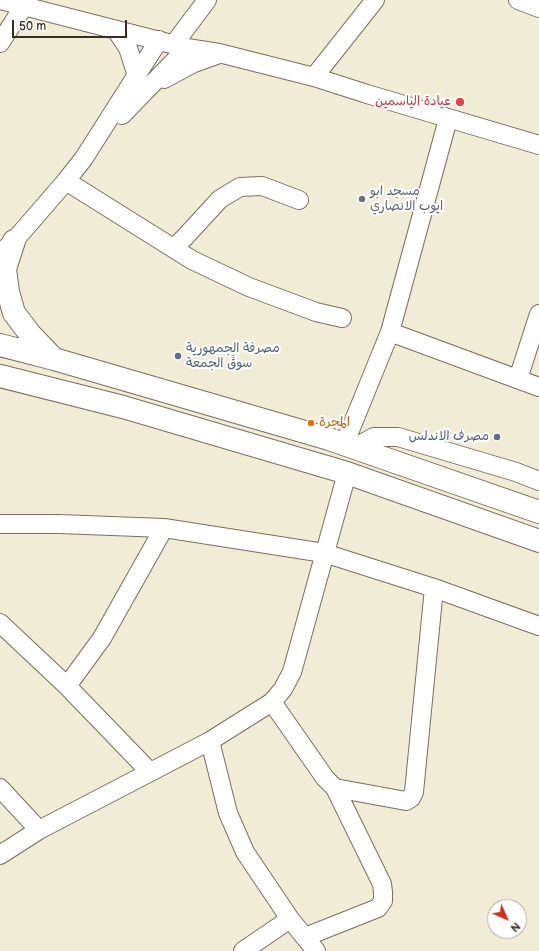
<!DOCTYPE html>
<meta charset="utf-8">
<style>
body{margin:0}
#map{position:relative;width:539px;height:951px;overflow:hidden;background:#f1ecd6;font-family:"Balsamiq Sans",sans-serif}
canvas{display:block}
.north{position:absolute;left:487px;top:899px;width:40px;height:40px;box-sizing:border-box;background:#fff;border:1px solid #b1aaa5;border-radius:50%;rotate:135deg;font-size:11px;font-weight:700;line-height:16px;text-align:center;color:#3b2a1e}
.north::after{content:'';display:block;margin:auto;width:14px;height:18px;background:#c8321e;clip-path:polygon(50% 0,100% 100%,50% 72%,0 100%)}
.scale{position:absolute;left:12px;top:20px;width:115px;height:18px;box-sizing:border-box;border:2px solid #3b2a1e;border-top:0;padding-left:5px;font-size:12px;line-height:14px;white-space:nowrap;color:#3b2a1e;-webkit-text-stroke:3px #fff;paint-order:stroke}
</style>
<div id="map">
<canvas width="539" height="951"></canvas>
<div class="north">N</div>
<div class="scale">50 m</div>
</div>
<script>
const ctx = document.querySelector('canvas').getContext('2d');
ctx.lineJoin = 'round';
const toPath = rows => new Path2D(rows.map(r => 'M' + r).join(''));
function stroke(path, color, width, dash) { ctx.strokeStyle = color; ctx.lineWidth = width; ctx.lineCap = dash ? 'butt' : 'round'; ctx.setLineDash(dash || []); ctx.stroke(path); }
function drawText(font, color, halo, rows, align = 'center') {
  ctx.font = font + ' "Balsamiq Sans","Playpen Sans Arabic",sans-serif'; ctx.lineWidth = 4; ctx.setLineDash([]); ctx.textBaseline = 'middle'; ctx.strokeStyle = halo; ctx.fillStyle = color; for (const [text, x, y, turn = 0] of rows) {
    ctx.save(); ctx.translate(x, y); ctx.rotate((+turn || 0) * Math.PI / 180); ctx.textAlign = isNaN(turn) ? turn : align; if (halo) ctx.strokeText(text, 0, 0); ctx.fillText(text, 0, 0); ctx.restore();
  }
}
const minor = toPath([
 [0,0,187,48,219,53,314,77,367,94,539,145],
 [518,0,539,8],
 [116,30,128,48,137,76],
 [0,43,24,6],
 [174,44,207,0],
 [314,77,375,0],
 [164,79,194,63,219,54],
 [122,115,187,48],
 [66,181,192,260,249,287,316,312,342,318],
 [174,248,185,237,220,199,240,187,262,186,299,200],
 [4,250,14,241,66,181,84,158,159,40],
 [390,332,539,387],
 [518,379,539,314],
 [344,445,390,332,448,119],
 [354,448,374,437,398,437,516,472,539,481],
 [0,524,59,524,164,528],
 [0,623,67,686,150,772],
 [67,686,102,638,164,528,324,553,434,588,539,626],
 [272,702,325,778,335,788,382,884,383,892,383,901,378,908,305,937],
 [210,741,228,813,245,852,290,919,316,951],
 [0,788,39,830],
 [335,788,406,801,411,798,414,792,434,588],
 [0,855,39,830,210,741,272,702,283,689,292,672,347,473],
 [243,951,290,919]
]);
const major = toPath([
 [14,241,5,269,8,292,14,313,30,334,54,359],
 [0,345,54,359,329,439,539,512],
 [0,376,123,407,347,473,539,541]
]);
stroke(minor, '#7b6e5e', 20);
stroke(major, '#7b6e5e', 24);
stroke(minor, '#fff', 18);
stroke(major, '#fff', 22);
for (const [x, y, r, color] of [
 [460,102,5,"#e0444e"],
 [362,199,4,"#6b7280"],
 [178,356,4,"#5c6f8a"],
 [311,423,4,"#e8710a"],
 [497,437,4,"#5c6f8a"]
]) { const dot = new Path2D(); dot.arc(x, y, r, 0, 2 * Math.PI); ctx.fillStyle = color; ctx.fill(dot); stroke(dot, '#fff', 1.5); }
drawText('13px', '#be3a42', '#fff', [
 ["عيادة الياسمين",451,102]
], 'right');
drawText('13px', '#5b616d', '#fff', [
 ["مسجد ابو",370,192],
 ["ايوب الانصاري",370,207]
], 'left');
drawText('13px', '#4e5e75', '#fff', [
 ["مصرفة الجمهورية",186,349],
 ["سوقً الجمعة",186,364],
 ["مصرف الاندلس",489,437,"right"]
], 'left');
drawText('13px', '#c56008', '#fff', [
 ["المجرة",319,423]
], 'left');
</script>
